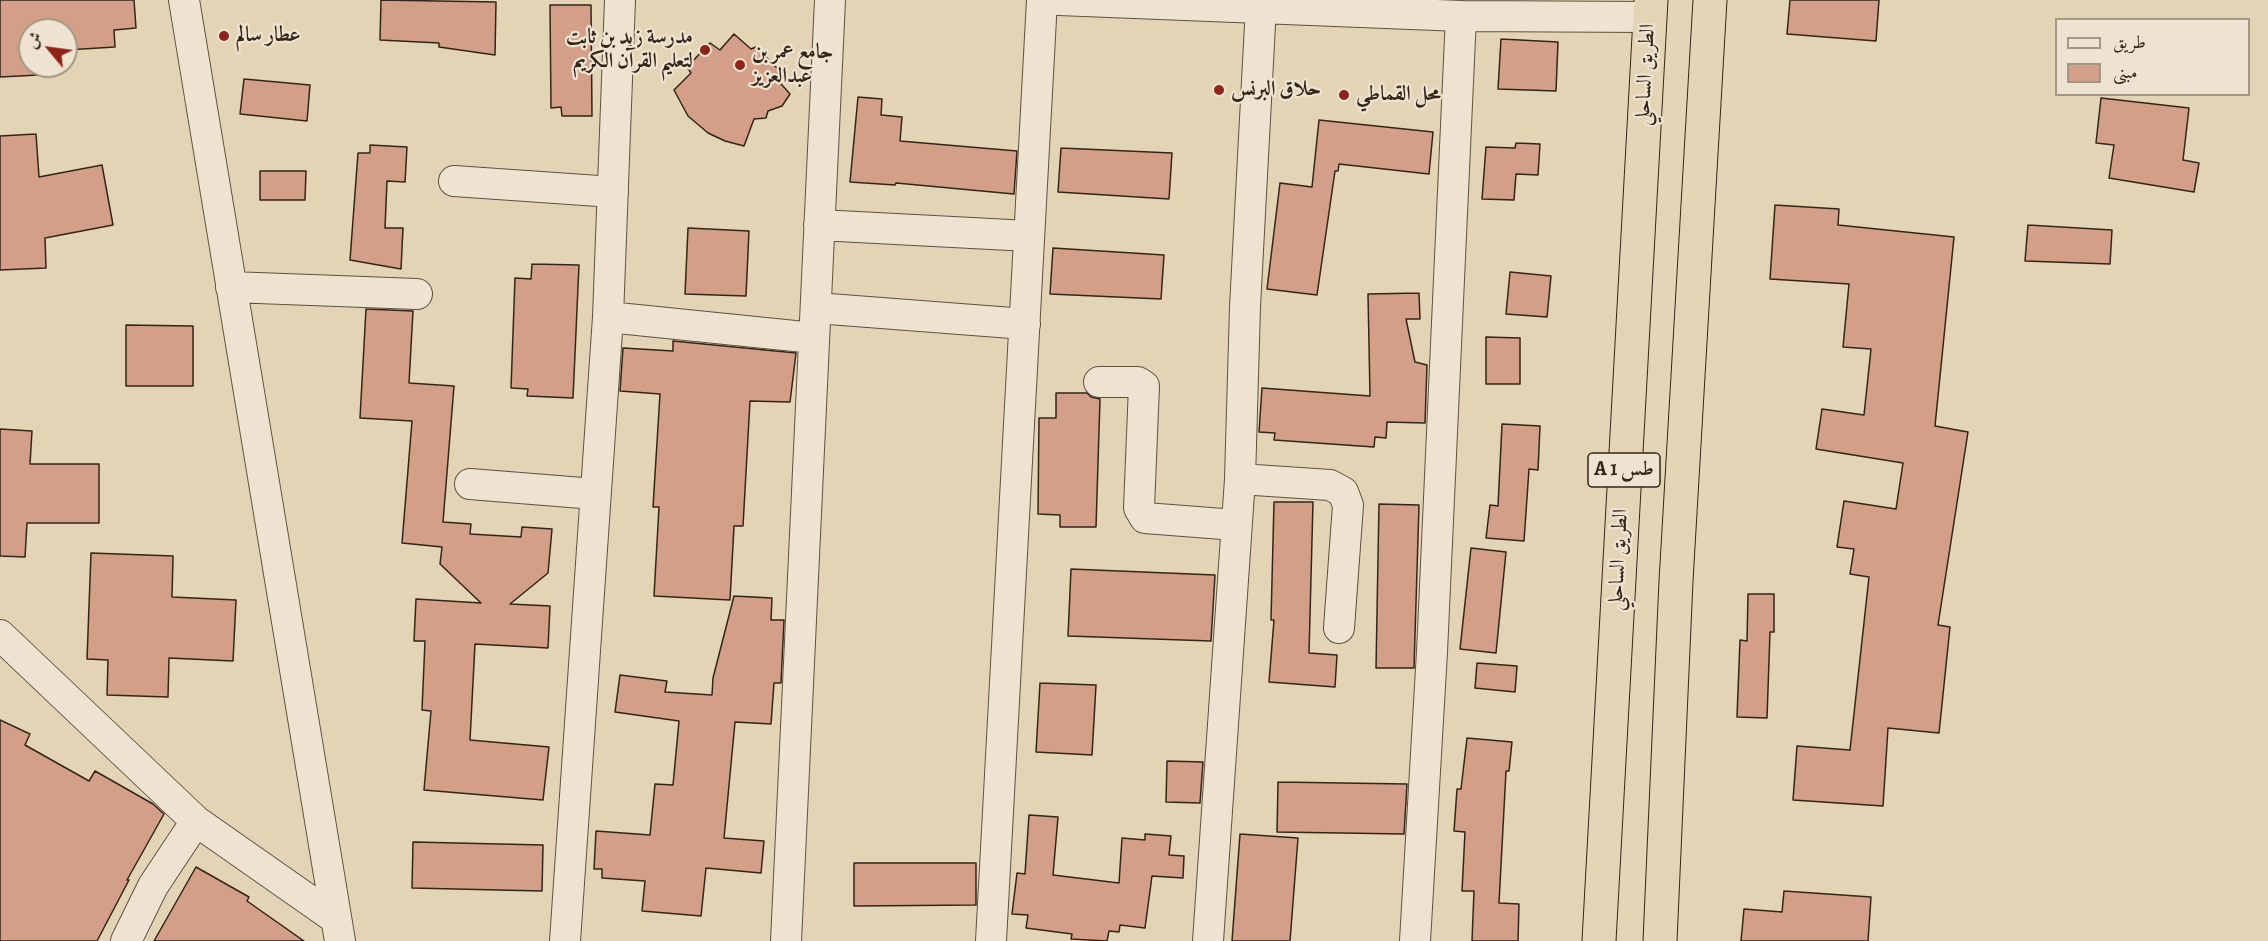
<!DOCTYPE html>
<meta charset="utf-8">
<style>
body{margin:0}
#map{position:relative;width:2268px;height:941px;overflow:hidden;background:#e3d4b6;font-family:Alegreya,Amiri,serif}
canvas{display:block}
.legend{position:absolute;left:2055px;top:18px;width:195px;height:78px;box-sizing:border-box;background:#ede3d0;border:2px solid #a39786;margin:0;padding:8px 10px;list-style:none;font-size:18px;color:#332518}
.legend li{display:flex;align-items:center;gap:12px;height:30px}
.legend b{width:30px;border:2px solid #a39786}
.north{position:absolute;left:18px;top:18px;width:60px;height:60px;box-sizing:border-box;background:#ede3d0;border:2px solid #a39786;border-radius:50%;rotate:299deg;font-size:16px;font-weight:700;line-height:24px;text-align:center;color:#332518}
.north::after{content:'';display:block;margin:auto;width:21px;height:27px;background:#8f2418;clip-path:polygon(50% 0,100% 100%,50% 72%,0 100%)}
</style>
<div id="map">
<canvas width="2268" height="941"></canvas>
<ul class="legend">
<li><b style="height:8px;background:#ede3d0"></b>طريق</li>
<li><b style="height:16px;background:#d39f88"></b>مبنى</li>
</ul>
<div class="north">ش</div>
</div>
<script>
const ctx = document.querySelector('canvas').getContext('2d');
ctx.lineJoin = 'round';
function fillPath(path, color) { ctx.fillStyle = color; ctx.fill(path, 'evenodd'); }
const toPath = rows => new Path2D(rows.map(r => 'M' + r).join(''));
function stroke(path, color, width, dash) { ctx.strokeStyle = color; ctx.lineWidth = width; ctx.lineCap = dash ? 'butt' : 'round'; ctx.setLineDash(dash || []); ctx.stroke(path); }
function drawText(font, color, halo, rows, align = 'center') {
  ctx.font = font + ' Alegreya,Amiri,serif'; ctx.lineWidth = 4.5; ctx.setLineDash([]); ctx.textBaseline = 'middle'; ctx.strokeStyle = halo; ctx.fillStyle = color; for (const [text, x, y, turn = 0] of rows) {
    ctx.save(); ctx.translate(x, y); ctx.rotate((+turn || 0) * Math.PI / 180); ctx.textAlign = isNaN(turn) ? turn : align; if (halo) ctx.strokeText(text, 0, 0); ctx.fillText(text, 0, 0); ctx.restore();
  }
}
const building = toPath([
 [0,0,134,0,136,28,114,30,115,47,66,50,66,30,30,30,30,66,57,66,58,74,0,77,0,0],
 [381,0,496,2,495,55,439,47,439,43,380,40,381,0],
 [1790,0,1879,0,1876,41,1787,34,1790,0],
 [550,5,591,5,592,116,562,116,561,107,551,108,550,5],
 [734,34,751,49,756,47,780,71,774,76,790,94,782,106,768,111,766,118,754,119,744,146,725,141,708,133,688,116,674,90,691,73,687,67,710,43,720,50,734,34],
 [1501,39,1558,42,1556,91,1498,89,1501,39],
 [244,79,310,85,307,121,240,114,244,79],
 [858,97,882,99,881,115,902,117,900,141,1017,151,1014,194,896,183,895,185,850,182,858,97],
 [2101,98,2189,108,2183,160,2199,163,2194,192,2109,178,2114,145,2096,143,2101,98],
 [1319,120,1433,132,1429,174,1339,164,1338,171,1335,171,1317,295,1267,289,1280,183,1312,187,1319,120],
 [36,134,39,177,102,165,113,225,45,238,46,268,0,270,0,136,36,134],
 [1516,143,1540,144,1538,175,1516,174,1514,200,1482,199,1486,147,1515,148,1516,143],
 [370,145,407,147,405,182,387,181,385,228,403,228,401,269,350,260,358,153,370,153,370,145],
 [1061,148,1172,153,1169,199,1058,192,1061,148],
 [260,171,306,171,305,200,260,200,260,171],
 [1775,205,1839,209,1838,225,1954,237,1935,426,1968,432,1938,625,1950,627,1939,733,1888,728,1883,806,1793,800,1797,746,1850,750,1869,577,1850,574,1854,549,1837,547,1844,501,1896,509,1903,463,1816,449,1822,409,1864,415,1871,349,1843,347,1849,284,1770,279,1775,205],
 [2028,225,2112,230,2110,264,2025,261,2028,225],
 [688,228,749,231,746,296,685,294,688,228],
 [1053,248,1164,255,1161,299,1050,294,1053,248],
 [532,264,579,265,573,398,527,396,528,389,511,388,515,278,531,279,532,264],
 [1510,272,1551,276,1547,317,1506,314,1510,272],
 [1419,293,1420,319,1406,319,1415,362,1427,365,1425,423,1387,422,1386,438,1375,437,1374,447,1274,440,1275,433,1259,432,1262,388,1370,396,1368,294,1419,293],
 [366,309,413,311,409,383,454,386,443,522,471,524,470,534,521,537,522,527,552,529,548,573,510,604,550,606,548,648,475,644,470,740,549,747,543,800,424,790,431,711,422,710,425,641,414,641,416,599,481,603,440,564,442,547,402,543,412,421,360,418,366,309],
 [126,325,193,326,193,386,126,386,126,325],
 [1486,337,1520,338,1520,384,1486,384,1486,337],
 [673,341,796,353,790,402,750,401,743,526,734,526,730,600,654,596,659,507,653,507,660,394,620,391,623,348,673,351,673,341],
 [1056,393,1087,393,1091,397,1100,399,1096,527,1060,527,1060,515,1038,514,1039,418,1056,418,1056,393],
 [1502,424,1540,426,1538,470,1529,469,1524,541,1486,538,1490,505,1498,506,1502,424],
 [0,429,32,431,30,464,99,464,99,523,27,523,25,557,0,556,0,429],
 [1274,502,1313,502,1309,653,1337,655,1335,687,1269,682,1274,620,1271,620,1274,502],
 [1379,504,1419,505,1414,668,1376,668,1379,504],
 [1471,548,1506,552,1496,653,1460,649,1471,548],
 [91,553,173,556,172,597,236,600,233,661,169,658,168,697,107,695,108,660,87,659,91,553],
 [1071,569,1215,575,1211,641,1068,636,1071,569],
 [1748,594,1774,594,1774,632,1770,632,1767,718,1737,717,1740,640,1747,641,1748,594],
 [734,596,772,598,771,620,784,620,781,683,774,683,771,724,735,722,724,838,764,841,761,873,706,868,701,916,642,911,645,881,602,878,602,869,594,869,596,831,650,835,655,784,673,785,679,721,615,712,620,675,667,681,665,692,712,695,713,678,734,596],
 [1477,663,1517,666,1515,692,1475,688,1477,663],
 [1040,683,1096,685,1092,755,1036,752,1040,683],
 [0,720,30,734,25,745,89,781,95,771,153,804,164,814,127,880,129,880,97,941,0,941,0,720],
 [1467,738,1512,742,1509,771,1506,771,1499,903,1519,904,1518,941,1472,941,1474,891,1462,891,1465,832,1454,831,1457,789,1461,789,1467,738],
 [1167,761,1203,762,1200,803,1166,802,1167,761],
 [1278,782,1407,784,1404,834,1277,832,1278,782],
 [1029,815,1058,817,1053,875,1119,883,1122,838,1145,840,1145,834,1171,836,1169,855,1184,856,1183,878,1152,876,1145,928,1120,925,1119,932,1109,931,1107,941,1071,939,1072,934,1026,928,1028,915,1012,914,1017,873,1025,874,1029,815],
 [1240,834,1298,838,1290,941,1232,941,1240,834],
 [413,842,543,845,542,891,412,888,413,842],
 [854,863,976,863,976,905,854,906,854,863],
 [196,867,249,897,247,901,304,941,154,941,196,867],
 [1784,891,1871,897,1868,941,1741,941,1744,909,1782,912,1784,891]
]);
fillPath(building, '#d39f88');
stroke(building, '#332518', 1.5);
const minor = toPath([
 [184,0,340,941],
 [1059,0,1461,16,1649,17],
 [454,181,613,192],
 [819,225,1029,236],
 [231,287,417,294],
 [816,308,1025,324],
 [608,317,814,338],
 [1099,382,1138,382,1144,386,1139,508,1145,518,1236,525],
 [1240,479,1330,485,1343,492,1348,505,1339,628],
 [470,484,595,494],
 [0,635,196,821,336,919],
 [126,941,153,886,196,821],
 [565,941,608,317,620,0],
 [786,941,830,0],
 [991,941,1042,0],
 [1208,941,1240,479,1245,307,1261,6],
 [1415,941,1432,652,1461,16]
]);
const highway = toPath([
 [1599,941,1651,0],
 [1660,941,1676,581,1710,0]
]);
stroke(minor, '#5f5140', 32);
stroke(highway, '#332518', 35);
stroke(minor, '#ede3d0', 30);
stroke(highway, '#e3d4b6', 33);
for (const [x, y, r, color] of [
 [224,36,6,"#8f2418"],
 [705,50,6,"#8f2418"],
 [740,65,6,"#8f2418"],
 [1219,90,6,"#8f2418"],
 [1344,95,6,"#8f2418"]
]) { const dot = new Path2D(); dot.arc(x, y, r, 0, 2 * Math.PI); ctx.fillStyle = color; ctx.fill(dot); stroke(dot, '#ede3d0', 2); }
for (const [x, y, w] of [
 [1624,470,72]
]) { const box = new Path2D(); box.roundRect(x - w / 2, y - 17, w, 34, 4.5); ctx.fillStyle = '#ede3d0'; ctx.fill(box); stroke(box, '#332518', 1.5); }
drawText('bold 20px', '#332518', null, [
 ["A 1 طس",1624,470]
]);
drawText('bold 21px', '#332518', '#ede3d0', [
 ["عطار سالم",236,36],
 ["مدرسة زيد بن ثابت",693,38,"right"],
 ["لتعليم القرآن الكريم",693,62,"right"],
 ["جامع عمر بن",752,53],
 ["عبدالعزيز",752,77],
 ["حلاق البرنس",1231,90],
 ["محل القماطي",1356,95]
], 'left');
drawText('21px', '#332518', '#ede3d0', [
 ["الطريق الساحلي",1646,75,-87],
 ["الطريق الساحلي",1619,560,-87]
]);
</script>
